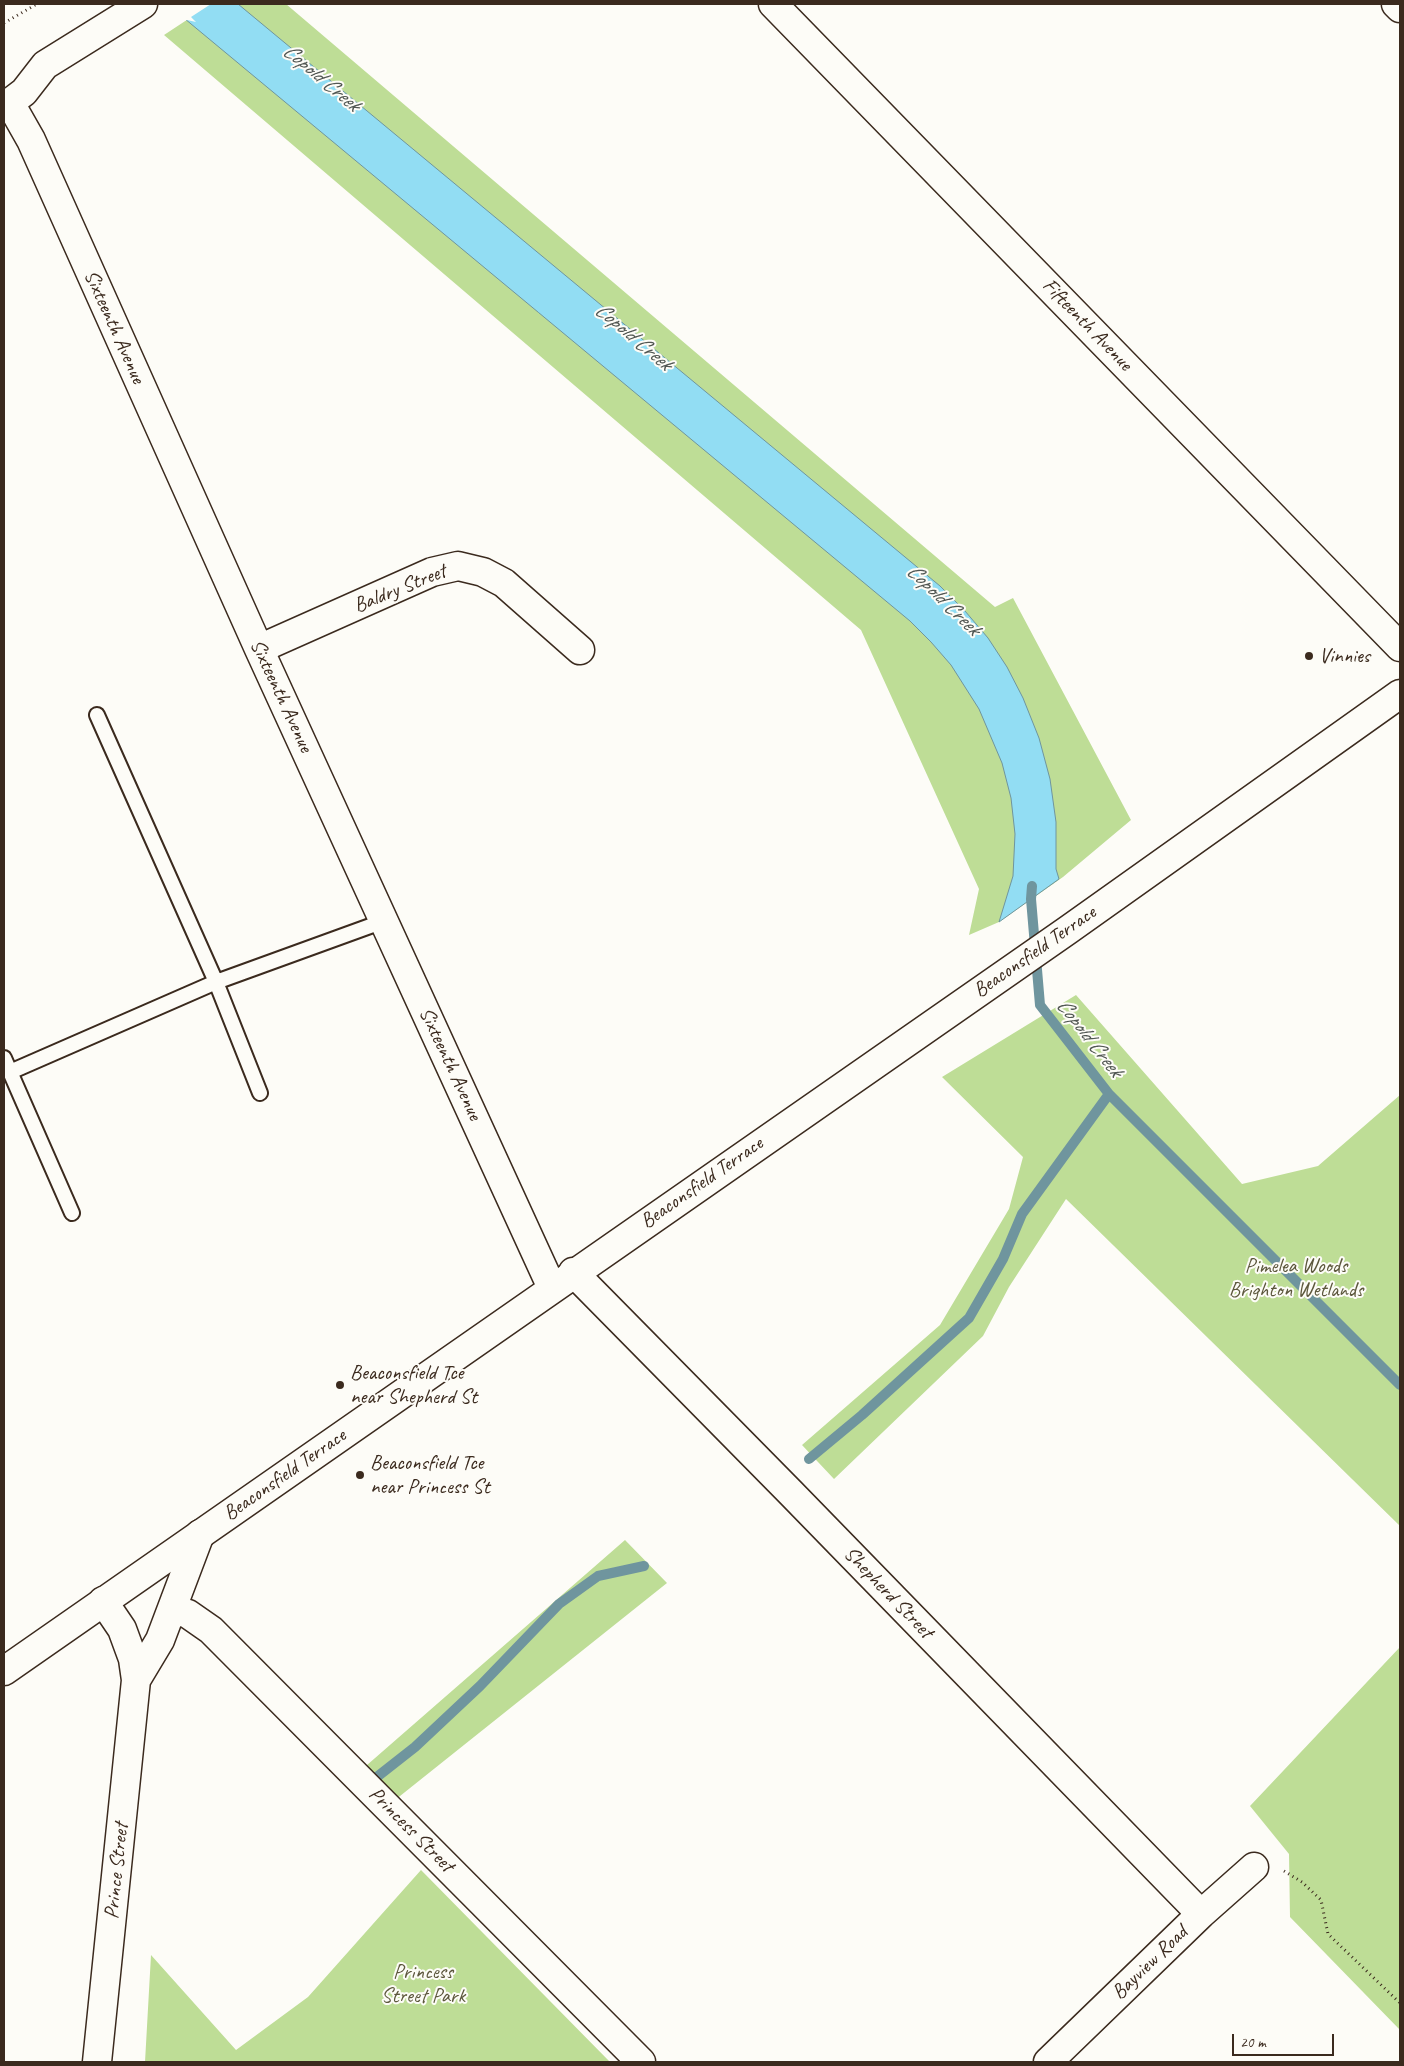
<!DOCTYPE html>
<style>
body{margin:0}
#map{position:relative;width:1404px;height:2066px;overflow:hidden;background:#fdfcf7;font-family:Caveat,sans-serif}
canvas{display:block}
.frame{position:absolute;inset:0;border:5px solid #3b2a1e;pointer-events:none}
.scale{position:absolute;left:1232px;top:2034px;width:102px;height:22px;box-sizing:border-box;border:2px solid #3b2a1e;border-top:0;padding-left:6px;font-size:15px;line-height:18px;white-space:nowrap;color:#3b2a1e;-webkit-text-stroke:4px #fdfcf7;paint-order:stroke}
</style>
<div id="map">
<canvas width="1404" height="2066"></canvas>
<div class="frame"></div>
<div class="scale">20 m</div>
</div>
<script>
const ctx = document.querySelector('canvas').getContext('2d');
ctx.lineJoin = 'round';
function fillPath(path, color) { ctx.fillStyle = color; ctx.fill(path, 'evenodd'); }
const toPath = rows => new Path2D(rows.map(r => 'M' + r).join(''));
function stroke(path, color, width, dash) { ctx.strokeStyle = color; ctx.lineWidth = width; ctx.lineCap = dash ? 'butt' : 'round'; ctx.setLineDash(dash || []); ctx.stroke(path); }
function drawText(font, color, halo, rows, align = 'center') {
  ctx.font = font + ' Caveat,sans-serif'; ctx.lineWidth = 4; ctx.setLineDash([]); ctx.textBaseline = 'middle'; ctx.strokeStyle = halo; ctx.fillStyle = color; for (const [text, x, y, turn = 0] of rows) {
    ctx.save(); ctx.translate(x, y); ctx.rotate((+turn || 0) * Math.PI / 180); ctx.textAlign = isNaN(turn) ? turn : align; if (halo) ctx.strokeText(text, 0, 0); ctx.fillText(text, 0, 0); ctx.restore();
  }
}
fillPath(toPath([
 [211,4,286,4,995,607,1013,598,1131,820,1063,877,999,922,969,935,979,889,861,630,164,35],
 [1076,995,1242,1184,1318,1166,1400,1095,1400,1526,1066,1199,1009,1287,983,1336,834,1479,802,1445,940,1325,1009,1209,1023,1157,942,1077],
 [625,1540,667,1583,390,1804,359,1772],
 [1400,1647,1400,2030,1290,1917,1289,1854,1250,1806],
 [421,1870,610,2062,145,2062,151,1955,236,2050,308,1997]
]), '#bedd96');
const water = toPath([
 [167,4,238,4,940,586,965,611,988,638,1007,667,1023,698,1039,738,1050,779,1056,822,1056,869,1059,879,999,922,1013,876,1015,834,1011,798,1002,763,979,709,951,665,931,642,910,621,167,4]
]);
fillPath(water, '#92ddf3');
stroke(water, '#6f959e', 1);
fillPath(toPath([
 [164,4,211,4,191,17,196,22,187,20,184,21]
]), '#fdfcf7');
stroke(toPath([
 [1032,886,1031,899,1040,1005,1109,1094,1400,1385],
 [809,1459,862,1415,969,1318,1003,1259,1022,1214,1109,1094],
 [373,1780,415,1747,480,1686,559,1604,598,1576,644,1566]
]), '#6f959e', 10);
const service = toPath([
 [97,715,216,982,260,1093],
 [4,1058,72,1213],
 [10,1072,216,982,384,921]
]);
const minor = toPath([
 [773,4,1400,647],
 [1396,4,1400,8],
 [10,103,31,140,259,649,552,1288],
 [259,649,432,572,458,566,483,572,504,583,580,650],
 [573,1272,791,1493,1201,1914],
 [173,1609,188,1614,211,1630,641,2062],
 [136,1680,160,1640,200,1534],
 [97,2062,136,1680,133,1659,122,1629,103,1601],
 [1048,2062,1201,1914,1254,1867]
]);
const tertiary = toPath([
 [4,107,24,92,45,65,143,4]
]);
const secondary = toPath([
 [4,1671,1068,930,1400,694]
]);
stroke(service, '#3b2a1e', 18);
stroke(minor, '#3b2a1e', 31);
stroke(tertiary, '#3b2a1e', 31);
stroke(secondary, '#3b2a1e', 31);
stroke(toPath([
 [4,23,37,4],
 [1284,1871,1302,1882,1321,1900,1328,1934,1400,2003]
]), '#3b2a1e', 3, [1, 4]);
stroke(service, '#fdfcf7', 14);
stroke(minor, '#fdfcf7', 28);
stroke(tertiary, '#fdfcf7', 28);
stroke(secondary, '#fdfcf7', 28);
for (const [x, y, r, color] of [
 [1309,656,5,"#3b2a1e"],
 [340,1385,5,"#3b2a1e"],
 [360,1475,5,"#3b2a1e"]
]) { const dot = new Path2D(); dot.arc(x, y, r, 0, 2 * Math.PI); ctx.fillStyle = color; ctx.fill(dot); stroke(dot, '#fdfcf7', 2); }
drawText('21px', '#3b2a1e', '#fdfcf7', [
 ["Fifteenth Avenue",1087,325,46],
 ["Sixteenth Avenue",114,327,66],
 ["Baldry Street",400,589,-22],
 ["Sixteenth Avenue",281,696,65],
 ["Beaconsfield Terrace",1035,952,-35],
 ["Sixteenth Avenue",450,1064,65],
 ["Beaconsfield Terrace",702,1183,-35],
 ["Beaconsfield Terrace",285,1475,-35],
 ["Shepherd Street",888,1593,46],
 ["Princess Street",411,1830,45],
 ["Prince Street",117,1871,-84],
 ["Bayview Road",1150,1963,-44]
]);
drawText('21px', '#3b2a1e', '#fdfcf7', [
 ["Vinnies",1319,656],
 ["Beaconsfield Tce",350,1373],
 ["near Shepherd St",350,1397],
 ["Beaconsfield Tce",370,1463],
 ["near Princess St",370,1487]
], 'left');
drawText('21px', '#5c573c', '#fdfcf7', [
 ["Pimelea Woods",1296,1266],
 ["Brighton Wetlands",1296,1290],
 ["Princess",423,1972],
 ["Street Park",423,1996]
]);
drawText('italic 22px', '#515753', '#fdfcf7', [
 ["Copold Creek",321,78,40],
 ["Copold Creek",633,337,40],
 ["Copold Creek",943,600,44],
 ["Copold Creek",1089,1038,52]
]);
</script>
